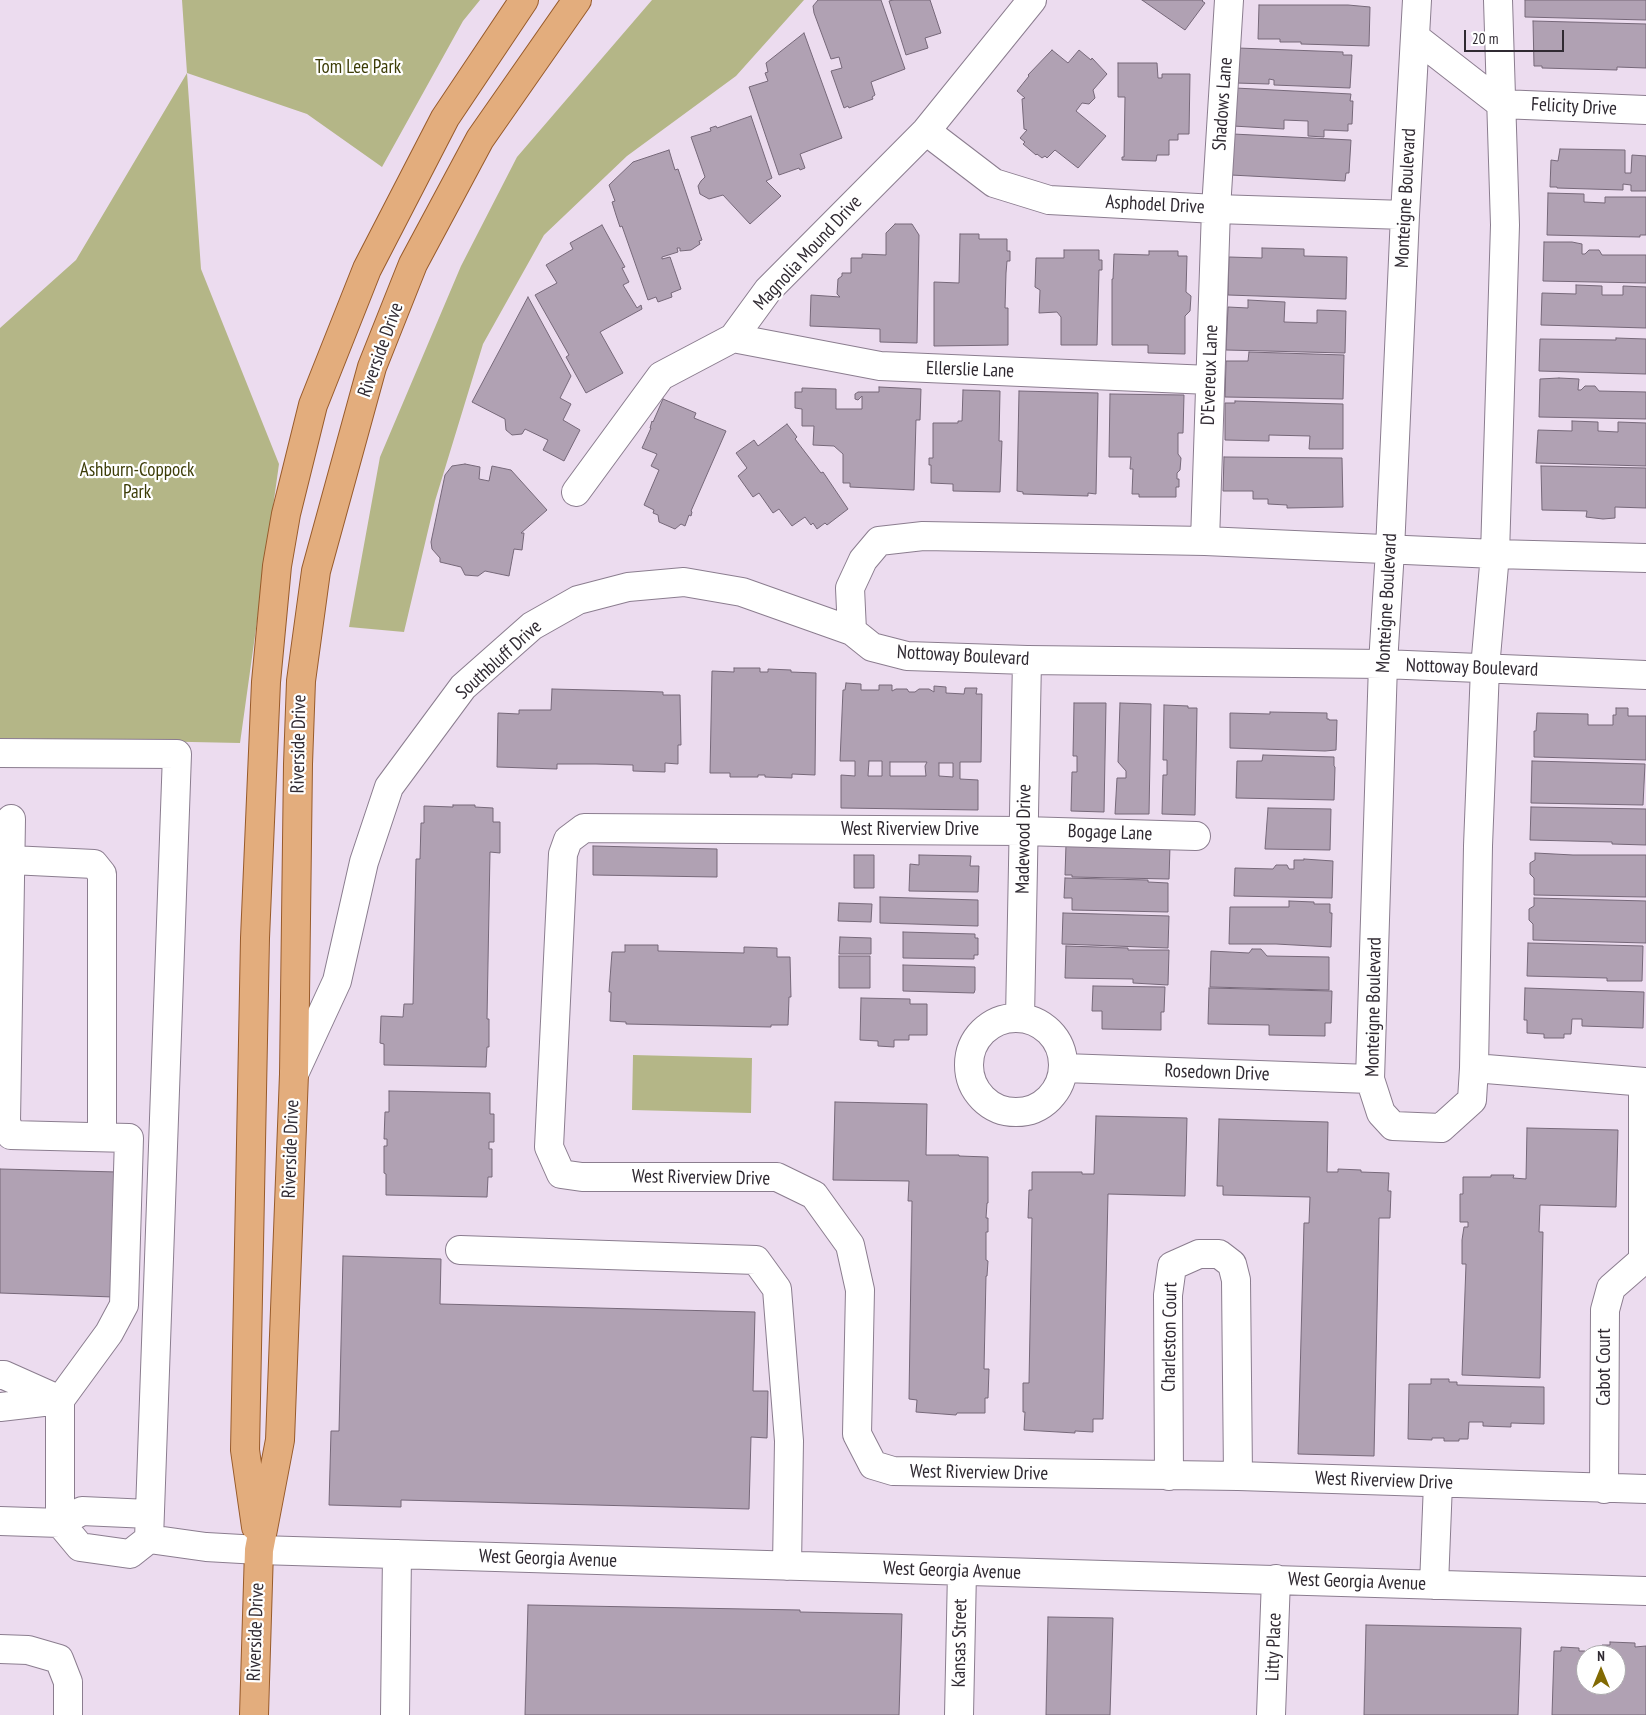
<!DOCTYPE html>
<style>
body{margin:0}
#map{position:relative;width:1646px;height:1715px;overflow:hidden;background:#ecdcef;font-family:"PT Sans Narrow",sans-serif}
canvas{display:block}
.north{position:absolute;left:1576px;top:1645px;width:50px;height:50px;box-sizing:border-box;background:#fff;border:1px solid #acaaad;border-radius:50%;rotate:0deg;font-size:14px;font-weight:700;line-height:20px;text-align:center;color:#302a32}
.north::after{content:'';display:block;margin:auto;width:18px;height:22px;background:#826a03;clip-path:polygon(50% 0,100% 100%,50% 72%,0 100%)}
.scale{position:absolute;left:1464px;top:30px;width:100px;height:22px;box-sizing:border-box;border:2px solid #302a32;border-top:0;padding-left:6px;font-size:15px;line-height:18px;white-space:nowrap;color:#302a32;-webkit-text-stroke:4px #fff;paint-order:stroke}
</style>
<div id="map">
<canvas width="1646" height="1715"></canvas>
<div class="north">N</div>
<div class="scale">20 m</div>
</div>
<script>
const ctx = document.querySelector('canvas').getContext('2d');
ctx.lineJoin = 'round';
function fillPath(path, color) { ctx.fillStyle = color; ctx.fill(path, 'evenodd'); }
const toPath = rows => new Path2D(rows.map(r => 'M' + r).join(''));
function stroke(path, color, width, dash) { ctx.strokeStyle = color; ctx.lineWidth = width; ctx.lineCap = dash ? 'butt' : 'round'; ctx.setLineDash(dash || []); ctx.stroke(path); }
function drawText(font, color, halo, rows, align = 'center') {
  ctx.font = font + ' "PT Sans Narrow",sans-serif'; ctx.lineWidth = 4.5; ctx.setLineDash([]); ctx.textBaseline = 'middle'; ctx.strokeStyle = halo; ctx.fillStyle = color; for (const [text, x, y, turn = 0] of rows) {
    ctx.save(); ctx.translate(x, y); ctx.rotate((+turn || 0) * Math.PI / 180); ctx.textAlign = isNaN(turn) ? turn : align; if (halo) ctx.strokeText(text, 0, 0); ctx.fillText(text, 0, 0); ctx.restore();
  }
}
fillPath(toPath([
 [182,0,480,0,463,21,382,167,307,114,187,73,201,269,279,464,240,743,0,738,0,328,76,260,187,73],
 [652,0,804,0,736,76,627,156,544,235,483,344,435,501,404,632,349,627,380,457,461,266,517,157],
 [633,1055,752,1058,751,1113,632,1110]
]), '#b4b687');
const building = toPath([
 [818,0,881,0,905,69,871,82,875,95,872,97,873,99,849,108,848,106,844,108,831,71,842,68,839,57,831,59,814,13,813,6,818,0],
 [893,0,930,0,941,33,925,38,928,48,906,55,889,1,893,0],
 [1142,0,1203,0,1202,1,1205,3,1185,30,1142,0],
 [1525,0,1646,0,1646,20,1525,17,1525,0],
 [1259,5,1348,5,1370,7,1369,46,1301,44,1301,42,1280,42,1280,39,1258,39,1259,5],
 [1533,21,1646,24,1646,68,1617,67,1617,70,1542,68,1542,66,1534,66,1533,21],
 [804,33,842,138,800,154,805,168,800,170,799,168,779,175,749,87,768,81,765,73,768,72,766,63,804,33],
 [1238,48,1343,52,1343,55,1352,55,1350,88,1274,85,1274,80,1269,79,1269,84,1236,83,1238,48],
 [1052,50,1068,63,1079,50,1091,60,1092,58,1107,74,1093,90,1095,98,1089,104,1082,103,1076,111,1106,136,1078,168,1055,150,1047,158,1045,156,1042,158,1037,154,1036,155,1023,144,1025,142,1020,138,1027,130,1024,129,1022,99,1025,98,1017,91,1029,76,1028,75,1052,50],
 [1118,63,1157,63,1158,78,1162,78,1162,74,1190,74,1189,134,1178,134,1178,140,1169,140,1169,155,1157,155,1156,161,1122,160,1122,157,1124,157,1125,97,1118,97,1118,63],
 [1235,88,1351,94,1350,101,1353,101,1352,124,1348,124,1348,131,1324,130,1324,137,1308,136,1308,121,1284,120,1284,129,1233,126,1235,88],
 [751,116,772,178,766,181,781,196,750,224,723,195,709,199,700,194,698,186,701,181,705,177,691,137,711,131,710,128,716,126,717,128,751,116],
 [1233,134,1351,140,1349,173,1346,173,1345,181,1231,175,1233,134],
 [1560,149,1625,150,1625,173,1631,173,1632,155,1646,156,1646,191,1631,191,1631,185,1623,184,1623,190,1557,188,1557,187,1550,187,1551,160,1558,161,1560,149],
 [669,150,675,170,678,169,702,240,699,241,700,244,691,250,680,251,680,248,677,248,678,252,662,257,662,259,670,257,681,289,671,293,672,297,658,302,656,297,648,300,622,226,620,227,616,215,612,202,615,201,609,185,633,162,669,150],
 [1548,193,1584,194,1584,202,1605,203,1605,197,1646,197,1646,235,1640,235,1640,237,1547,235,1548,193],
 [895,224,912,224,919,235,917,343,880,342,880,329,810,326,811,295,840,297,837,294,838,279,842,276,842,273,851,273,851,258,862,258,862,254,886,255,886,233,895,224],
 [602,225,625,267,622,268,629,282,623,285,637,308,641,305,642,309,600,332,623,373,586,393,566,357,569,355,535,295,557,283,546,265,573,249,570,243,602,225],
 [960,234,979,234,979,239,1007,239,1007,251,1010,251,1010,261,1007,261,1006,273,1005,308,1008,308,1008,345,934,346,934,282,959,283,960,234],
 [1544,242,1572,242,1582,244,1582,254,1585,254,1589,250,1599,250,1602,255,1646,255,1646,283,1543,281,1544,242],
 [1262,248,1304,249,1304,256,1347,257,1346,299,1228,295,1229,257,1262,258,1262,248],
 [1064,250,1099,250,1099,260,1102,260,1102,270,1099,270,1097,345,1061,345,1061,317,1057,312,1039,313,1040,290,1035,287,1036,258,1064,258,1064,250],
 [1149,251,1178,251,1178,256,1187,256,1186,292,1191,296,1190,311,1185,316,1185,354,1148,353,1148,345,1112,345,1112,279,1113,279,1114,254,1149,255,1149,251],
 [1576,285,1602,286,1602,295,1623,295,1623,286,1646,287,1646,328,1541,325,1542,293,1576,294,1576,285],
 [528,297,571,376,560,398,571,404,563,420,580,430,564,461,543,450,548,440,525,429,522,434,512,435,506,430,505,419,472,402,528,297],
 [1248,300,1285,302,1284,322,1317,323,1317,310,1346,311,1345,353,1226,350,1228,307,1248,308,1248,300],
 [1616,338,1646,339,1646,374,1539,371,1540,339,1616,340,1616,338],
 [1249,352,1344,355,1343,399,1225,397,1226,361,1248,361,1249,352],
 [1559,378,1579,379,1578,390,1581,390,1585,386,1595,386,1599,391,1646,392,1646,419,1539,417,1540,379,1559,378],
 [879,387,921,389,920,420,916,420,914,490,850,487,850,483,843,483,843,454,834,446,813,445,814,426,802,426,802,409,795,408,795,392,802,392,802,388,836,389,836,409,862,409,862,396,858,400,855,399,855,394,858,392,879,392,879,387],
 [963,390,1000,391,999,441,1002,441,1000,492,953,491,953,484,931,483,931,465,929,465,929,458,933,458,933,423,958,423,958,421,962,421,963,390],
 [1019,391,1098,393,1096,494,1088,493,1088,496,1023,494,1023,492,1017,491,1019,391],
 [1110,394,1184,395,1183,433,1178,433,1178,454,1181,458,1180,470,1177,473,1177,479,1179,479,1179,487,1176,487,1176,497,1139,497,1139,494,1132,494,1133,469,1130,469,1131,457,1109,457,1110,394],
 [663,399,696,413,694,418,726,431,691,511,692,512,691,516,689,515,685,526,681,524,675,529,659,522,658,515,653,513,654,510,644,505,659,470,651,466,657,454,642,448,651,428,650,428,652,421,653,422,663,399],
 [1235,401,1343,404,1343,449,1309,449,1310,436,1269,435,1269,441,1225,440,1225,403,1235,403,1235,401],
 [1572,421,1598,422,1598,431,1618,432,1618,422,1646,423,1646,466,1536,463,1538,430,1572,431,1572,421],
 [787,424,797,437,795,439,821,473,823,472,848,509,827,525,825,523,817,529,813,523,811,525,805,517,792,526,779,509,773,513,759,493,753,497,738,476,747,468,736,453,754,440,758,446,787,424],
 [1224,457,1342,458,1343,507,1287,508,1287,505,1268,504,1268,499,1253,499,1253,491,1223,491,1224,457],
 [465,464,480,467,479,479,489,481,492,466,511,470,547,510,521,533,524,533,522,550,514,549,509,576,485,571,478,576,465,575,461,567,440,562,440,558,432,549,431,542,445,475,452,466,465,464],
 [1541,466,1646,468,1646,508,1615,507,1615,518,1603,519,1586,517,1587,511,1542,510,1541,466],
 [734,668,760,668,760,672,768,672,768,669,791,670,791,672,816,673,815,775,792,774,792,778,765,777,765,775,758,775,758,777,730,777,730,773,710,773,712,671,734,672,734,668],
 [846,683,861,684,861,690,879,690,879,685,892,685,892,691,896,689,907,689,909,692,915,692,919,689,929,689,934,692,934,686,946,687,946,693,964,694,965,688,977,688,976,694,982,694,981,762,960,762,960,779,978,780,978,810,841,808,841,775,855,776,855,761,840,761,843,690,845,690,846,683],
 [869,761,882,761,882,776,868,776,869,761],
 [890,762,927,762,925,766,926,776,890,776,890,762],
 [939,763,953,763,953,777,939,776,939,763],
 [552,689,634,691,663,692,663,695,680,695,681,745,678,745,678,764,665,763,665,772,633,771,633,765,596,764,557,764,557,769,497,767,498,713,519,714,519,710,551,710,552,689],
 [1074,703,1106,703,1104,812,1071,811,1072,772,1077,772,1077,756,1073,756,1074,703],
 [1120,703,1151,704,1149,814,1115,814,1117,778,1126,778,1126,771,1118,762,1120,703],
 [1164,705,1188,706,1188,708,1197,708,1195,815,1162,814,1163,775,1167,775,1167,760,1163,760,1164,705],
 [1616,708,1628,708,1628,716,1646,716,1646,760,1534,757,1534,731,1536,731,1537,713,1588,714,1588,725,1613,725,1613,715,1616,715,1616,708],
 [1270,712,1327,713,1327,719,1329,719,1329,720,1337,720,1336,750,1325,751,1230,748,1230,713,1270,714,1270,712],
 [1263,755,1334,757,1334,766,1335,767,1334,800,1236,798,1237,761,1262,761,1263,755],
 [1532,761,1645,764,1643,805,1531,803,1532,761],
 [453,805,475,805,475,807,493,808,493,822,500,822,500,853,490,852,487,1019,489,1019,489,1047,487,1047,486,1067,384,1065,384,1044,380,1043,381,1016,403,1017,404,1004,413,1004,416,859,420,859,421,823,424,823,424,806,453,807,453,805],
 [1531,807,1646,809,1646,845,1612,844,1612,842,1530,840,1531,807],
 [1268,808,1331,809,1330,850,1265,849,1268,808],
 [1066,845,1170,846,1169,879,1072,877,1072,875,1065,875,1066,845],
 [593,846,717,849,717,877,593,875,593,846],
 [1535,853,1573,855,1646,855,1646,897,1534,895,1534,878,1530,874,1530,863,1535,860,1535,853],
 [854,855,874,855,874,888,854,888,854,855],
 [919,855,971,856,970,866,979,866,978,892,909,891,910,864,919,865,919,855],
 [1304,859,1333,861,1332,898,1234,896,1235,868,1273,869,1276,865,1287,865,1289,869,1294,869,1294,860,1304,860,1304,859],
 [1065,878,1148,880,1148,882,1168,883,1168,912,1072,910,1072,898,1064,898,1065,878],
 [880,897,978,900,978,926,880,923,880,897],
 [1534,898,1646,901,1646,943,1533,940,1533,924,1529,920,1529,909,1534,906,1534,898],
 [1289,901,1314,902,1314,904,1330,904,1330,913,1332,913,1331,947,1276,944,1229,944,1230,907,1289,907,1289,901],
 [839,903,872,904,871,922,838,921,839,903],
 [1063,913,1169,916,1168,948,1062,944,1063,913],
 [903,932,975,934,975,938,978,938,978,955,974,955,974,959,903,958,903,932],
 [840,937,871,938,871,954,839,954,840,937],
 [1528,943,1643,946,1642,981,1607,981,1607,978,1527,976,1528,943],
 [625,945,658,945,658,951,744,953,744,947,777,948,777,957,790,957,791,997,789,997,788,1025,771,1025,771,1027,626,1024,626,1022,610,1021,611,992,609,992,612,952,625,952,625,945],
 [1066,946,1128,948,1128,950,1169,950,1168,985,1133,983,1133,979,1065,978,1066,946],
 [1252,949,1261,949,1267,956,1329,957,1329,990,1210,987,1211,951,1249,953,1252,949],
 [839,956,870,956,870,988,839,988,839,956],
 [903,965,975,967,975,990,974,993,903,991,903,965],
 [1093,986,1165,987,1164,1012,1161,1012,1161,1030,1102,1029,1102,1011,1092,1011,1093,986],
 [1209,988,1332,991,1331,1023,1325,1023,1325,1036,1269,1035,1269,1025,1208,1024,1209,988],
 [1525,988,1644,992,1643,1028,1582,1026,1582,1019,1572,1019,1571,1034,1564,1034,1564,1038,1544,1038,1544,1034,1527,1033,1527,1020,1524,1020,1525,988],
 [861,998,910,999,910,1004,927,1004,927,1035,909,1035,909,1040,894,1040,894,1047,878,1046,878,1041,860,1040,861,998],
 [389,1091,490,1093,490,1114,494,1114,494,1142,489,1142,489,1149,492,1149,492,1177,488,1177,487,1197,386,1195,386,1174,384,1173,384,1146,387,1146,387,1139,384,1139,385,1112,389,1112,389,1091],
 [835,1102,927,1104,926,1155,959,1155,959,1156,988,1157,988,1203,987,1203,986,1218,988,1218,988,1232,986,1232,986,1260,988,1261,987,1276,986,1276,984,1369,989,1369,988,1398,985,1398,985,1413,957,1413,956,1415,916,1412,917,1400,909,1399,912,1201,908,1201,909,1181,833,1180,835,1102],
 [1096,1116,1187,1118,1185,1196,1108,1194,1103,1419,1093,1419,1093,1432,1075,1431,1075,1433,1024,1430,1025,1412,1023,1412,1023,1383,1029,1383,1032,1218,1028,1218,1029,1190,1032,1190,1032,1172,1082,1172,1082,1174,1094,1174,1096,1116],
 [1219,1119,1328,1122,1327,1172,1338,1172,1338,1169,1361,1170,1361,1172,1389,1173,1388,1191,1391,1191,1390,1218,1379,1218,1374,1456,1298,1454,1304,1223,1309,1223,1310,1197,1223,1195,1223,1186,1217,1186,1219,1119],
 [1527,1128,1618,1130,1616,1207,1540,1205,1539,1232,1543,1232,1540,1378,1462,1375,1466,1264,1462,1264,1462,1240,1464,1227,1468,1227,1468,1222,1460,1222,1460,1194,1463,1194,1463,1177,1491,1177,1491,1175,1514,1175,1513,1178,1526,1179,1527,1128],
 [0,1169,117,1172,113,1297,0,1293,0,1169],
 [343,1256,441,1259,440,1304,755,1312,753,1391,768,1391,767,1438,751,1437,749,1509,401,1500,401,1507,329,1505,331,1431,339,1431,343,1256],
 [1431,1379,1449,1379,1449,1382,1457,1382,1457,1385,1544,1387,1544,1424,1511,1423,1511,1427,1483,1426,1483,1422,1469,1422,1468,1439,1459,1439,1459,1441,1444,1441,1444,1438,1432,1438,1432,1440,1408,1439,1409,1384,1431,1384,1431,1379],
 [528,1605,800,1610,800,1612,902,1614,899,1715,525,1715,528,1605],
 [1048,1617,1113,1618,1110,1715,1046,1715,1048,1617],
 [1366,1625,1521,1628,1518,1715,1364,1715,1366,1625],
 [1610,1642,1635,1643,1635,1647,1646,1646,1646,1715,1552,1715,1554,1651,1561,1651,1561,1647,1579,1648,1579,1651,1585,1651,1585,1654,1602,1654,1602,1645,1610,1645,1610,1642],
 [1586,1655,1616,1655,1616,1685,1586,1685,1586,1655]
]);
fillPath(building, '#b0a1b3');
stroke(building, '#766879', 1);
const minor = toPath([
 [1417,0,1405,215,1390,550,1383,664,1370,1079,1381,1113,1393,1126,1441,1128,1472,1100,1474,1068,1478,846,1485,668,1495,554,1505,225,1498,0],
 [1415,37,1501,104,1646,110],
 [926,131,994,183,1049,200,1216,209,1405,215],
 [733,338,880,366,1210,380],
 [576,492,661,376,733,338,768,290,926,131,1032,0],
 [1205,541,1216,209,1229,0],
 [852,631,850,588,863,560,879,541,923,536,1205,541,1495,554,1646,558],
 [0,753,177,754,149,1539,206,1547,259,1550,1646,1591],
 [1196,836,1023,831,584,828,568,840,563,854,549,1147,561,1174,582,1177,777,1177,814,1195,850,1245,860,1290,857,1434,873,1465,893,1471,1238,1476,1646,1489],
 [11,860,94,864,102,874,102,1137],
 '969 1065a47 47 0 1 1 94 0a47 47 0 1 1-94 0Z',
 [1020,1018,1027,660],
 [1064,1068,1370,1079],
 [1474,1068,1646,1082],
 [294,1074,337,981,364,862,389,787,463,687,532,626,578,600,628,587,684,582,742,592,852,631,872,647,907,656,1027,660,1383,664,1646,675],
 [460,1250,756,1260,777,1289,789,1441,787,1566],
 [0,1375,4,1375,60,1400,0,1407],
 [1169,1476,1168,1295,1172,1266,1199,1254,1219,1254,1232,1264,1236,1280,1238,1476],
 [1604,1489,1605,1310,1611,1288,1643,1260,1643,1082],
 [0,1521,60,1523,60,1400,109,1333,124,1305,129,1138,11,1135,6,1122,11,819],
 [149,1539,130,1554,80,1547,60,1523,82,1511,149,1514],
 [1434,1585,1438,1483],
 [0,1649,28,1650,59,1659,68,1682,68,1715],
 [395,1715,397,1554],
 [959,1715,962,1571],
 [1271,1715,1276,1579]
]);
const major = toPath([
 [256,1527,245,1450,255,938,266,682,277,566,286,514,313,405,367,269,445,118,524,0],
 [254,1715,259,1550,280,1440,294,1074,298,764,301,681,316,571,372,367,413,264,480,139,577,0]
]);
stroke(minor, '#8b7d8f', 30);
stroke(major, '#985b2b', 30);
stroke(minor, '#fff', 28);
stroke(major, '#e3ad7d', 28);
drawText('19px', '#3d3d08', '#fff', [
 ["Tom Lee Park",358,68],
 ["Ashburn-Coppock",137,471],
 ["Park",137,493]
]);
drawText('19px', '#302a32', '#fff', [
 ["Shadows Lane",1223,104,-86],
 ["Felicity Drive",1574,107,3],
 ["Monteigne Boulevard",1406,198,-87],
 ["Asphodel Drive",1155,205,3],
 ["Magnolia Mound Drive",808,253,-47],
 ["Riverside Drive",381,350,-70],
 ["Ellerslie Lane",970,370,2],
 ["D'Evereux Lane",1210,375,-88],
 ["Monteigne Boulevard",1387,603,-87],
 ["Nottoway Boulevard",963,656,3],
 ["Southbluff Drive",499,660,-42],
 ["Nottoway Boulevard",1472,668,2],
 ["Riverside Drive",299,744,-89],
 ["West Riverview Drive",910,830],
 ["Bogage Lane",1110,833,2],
 ["Madewood Drive",1024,839,-89],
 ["Monteigne Boulevard",1374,1007,-89],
 ["Rosedown Drive",1217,1073,2],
 ["Riverside Drive",291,1149,-88],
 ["West Riverview Drive",701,1178,1],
 ["Charleston Court",1170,1337,-89],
 ["Cabot Court",1605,1367,-90],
 ["West Riverview Drive",979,1473,1],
 ["West Riverview Drive",1384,1481,2],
 ["West Georgia Avenue",548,1559,2],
 ["West Georgia Avenue",952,1571,2],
 ["West Georgia Avenue",1357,1582,2],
 ["Riverside Drive",256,1632,-88],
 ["Kansas Street",960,1643,-89],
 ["Litty Place",1274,1647,-88]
]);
</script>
